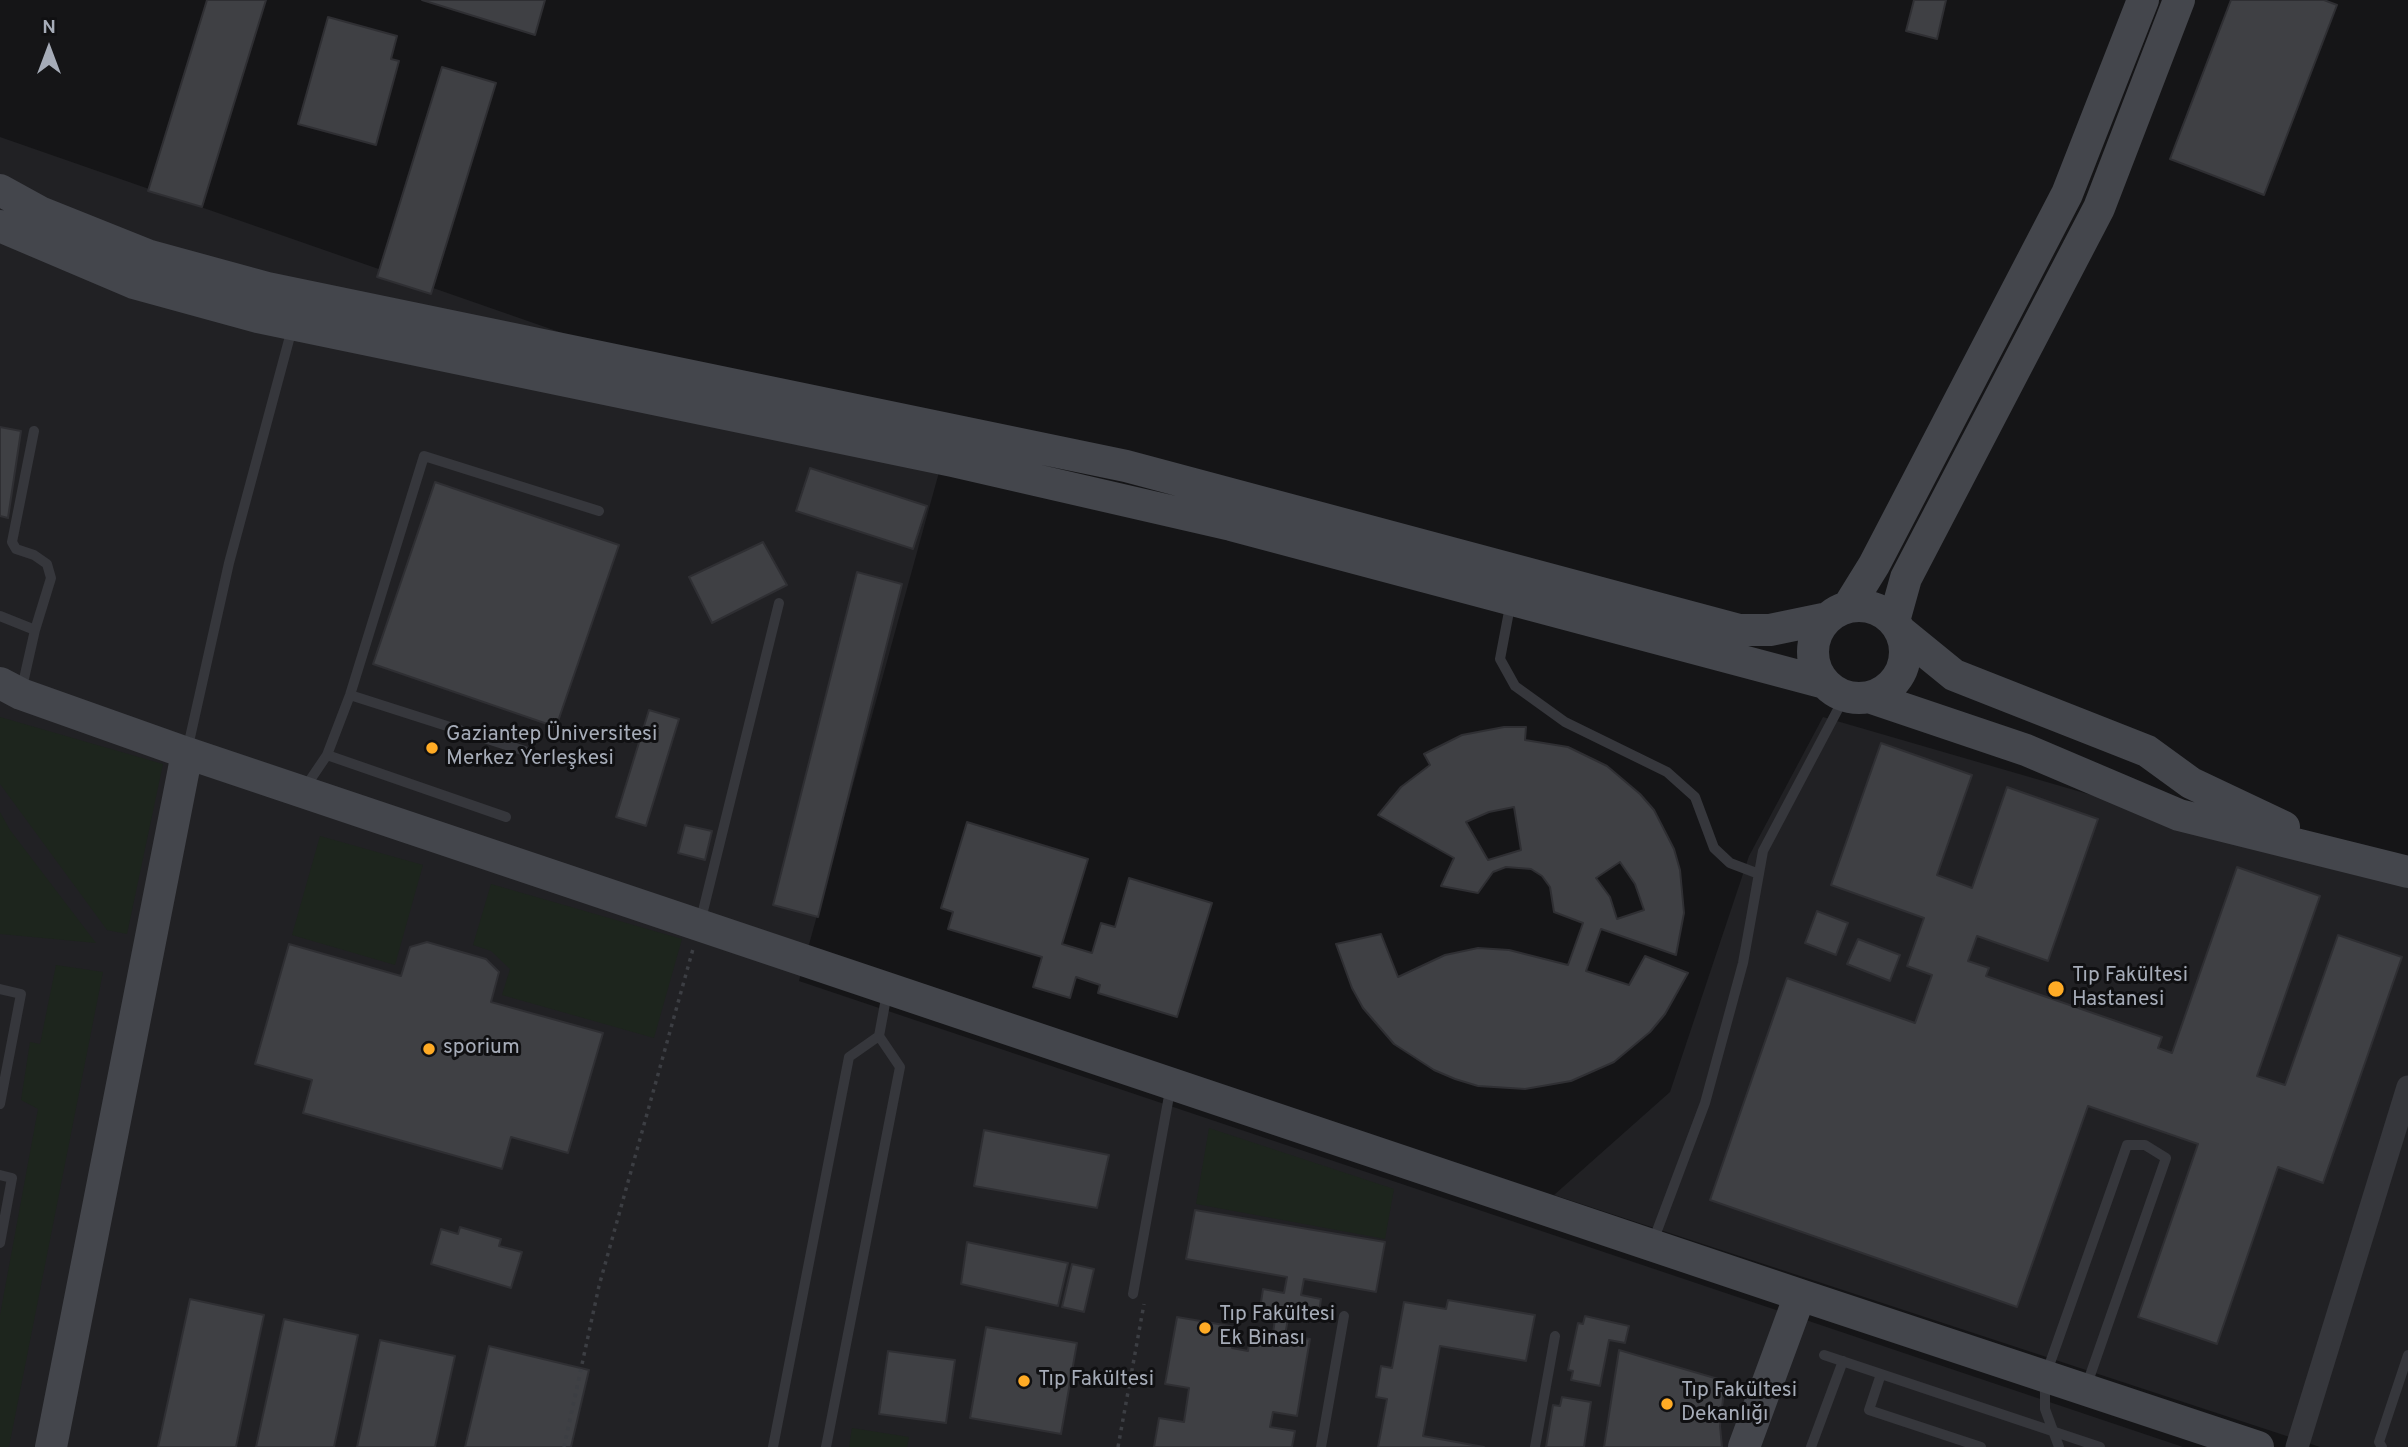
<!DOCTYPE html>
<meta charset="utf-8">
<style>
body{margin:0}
#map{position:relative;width:2408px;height:1447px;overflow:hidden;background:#151517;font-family:Overpass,sans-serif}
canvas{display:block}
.north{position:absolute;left:14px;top:14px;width:70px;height:70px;-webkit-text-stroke:5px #101012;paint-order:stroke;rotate:0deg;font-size:19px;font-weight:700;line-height:28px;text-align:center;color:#a6acb8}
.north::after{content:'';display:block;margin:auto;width:24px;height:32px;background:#a6acb8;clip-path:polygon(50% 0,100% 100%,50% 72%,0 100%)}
</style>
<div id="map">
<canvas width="2408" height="1447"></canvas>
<div class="north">N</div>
</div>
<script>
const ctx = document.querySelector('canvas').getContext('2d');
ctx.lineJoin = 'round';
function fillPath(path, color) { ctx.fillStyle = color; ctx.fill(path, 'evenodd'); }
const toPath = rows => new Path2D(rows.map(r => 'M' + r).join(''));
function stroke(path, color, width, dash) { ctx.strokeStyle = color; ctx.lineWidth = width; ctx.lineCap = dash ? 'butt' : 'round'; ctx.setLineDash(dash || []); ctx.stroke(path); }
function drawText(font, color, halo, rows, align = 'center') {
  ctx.font = font + ' Overpass,sans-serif'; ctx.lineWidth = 6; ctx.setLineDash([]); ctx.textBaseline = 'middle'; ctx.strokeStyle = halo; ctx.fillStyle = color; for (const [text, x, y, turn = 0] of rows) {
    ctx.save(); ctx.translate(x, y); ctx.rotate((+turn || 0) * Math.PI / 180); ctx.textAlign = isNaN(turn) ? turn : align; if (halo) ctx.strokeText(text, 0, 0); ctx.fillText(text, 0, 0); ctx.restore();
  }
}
fillPath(toPath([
 [0,137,941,465,799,981,2183,1447,0,1447],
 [1823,717,2408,887,2408,1447,2320,1447,1554,1195,1670,1092,1749,856]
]), '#212124');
fillPath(toPath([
 [0,717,163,764,127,934,107,930,0,784],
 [0,812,10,830,96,943,0,934],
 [320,836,423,865,395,965,292,935],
 [491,884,682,939,654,1038,502,995,510,969,491,951,473,945],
 [56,965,103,972,9,1447,0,1447,0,1315,38,1109,21,1100,30,1042,40,1044],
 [1209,1128,1394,1189,1385,1239,1196,1204],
 [852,1428,909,1437,907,1447,849,1447]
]), '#1d251d');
const building = toPath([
 [207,0,266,0,202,207,148,191,207,0],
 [422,0,545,0,535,35,422,0],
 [1914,0,1946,0,1937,39,1906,31,1914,0],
 [2231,0,2324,0,2337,5,2264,195,2170,159,2231,0],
 [328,17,397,36,391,59,399,61,376,145,298,124,328,17],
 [442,67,496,83,431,294,377,277,442,67],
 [0,427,21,431,8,518,0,516,0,427],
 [810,468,927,506,913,549,796,511,810,468],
 [435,482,619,545,556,727,373,664,435,482],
 [763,542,787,585,712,623,689,577,763,542],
 [857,572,902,584,818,917,773,905,857,572],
 [649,710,679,719,646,826,616,817,649,710],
 [1504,727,1526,727,1525,740,1568,747,1607,766,1640,794,1654,810,1674,849,1680,870,1684,913,1676,955,1601,929,1586,971,1629,985,1645,956,1688,973,1665,1014,1650,1032,1614,1062,1571,1081,1525,1089,1478,1086,1455,1079,1434,1070,1394,1044,1363,1008,1352,988,1336,944,1381,934,1398,977,1445,955,1478,948,1509,950,1568,965,1583,923,1554,912,1550,887,1542,876,1531,869,1506,867,1493,872,1478,893,1441,886,1454,858,1378,815,1401,787,1430,765,1424,754,1462,735,1504,727],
 [1514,807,1521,850,1488,860,1466,822,1489,812,1514,807],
 [1620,862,1635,884,1644,910,1617,919,1610,897,1596,878,1620,862],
 [1881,743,1972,775,1937,875,1972,888,2007,787,2098,819,2048,961,1977,936,1968,961,1989,968,1986,976,2162,1037,2158,1048,2172,1053,2237,867,2320,896,2257,1076,2285,1085,2338,935,2402,957,2323,1183,2278,1167,2217,1344,2138,1317,2198,1144,2088,1106,2017,1307,1710,1200,1787,978,1915,1023,1932,975,1907,966,1924,918,1831,885,1881,743],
 [967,822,1088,859,1062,944,1092,953,1101,923,1115,927,1129,878,1212,903,1177,1017,1098,993,1100,985,1076,977,1070,998,1033,987,1042,957,948,929,953,912,941,908,967,822],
 [685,825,712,831,705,860,678,853,685,825],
 [1817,911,1848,923,1836,955,1805,943,1817,911],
 [1858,939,1900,955,1890,981,1847,964,1858,939],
 [427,942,486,959,499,972,491,1002,603,1033,568,1153,511,1137,502,1169,303,1113,312,1080,255,1064,289,944,401,976,410,947,427,942],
 [984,1130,1109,1155,1097,1208,974,1186,984,1130],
 [1195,1210,1385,1242,1376,1292,1304,1279,1301,1295,1321,1299,1318,1319,1289,1314,1285,1335,1310,1339,1297,1416,1273,1412,1270,1427,1295,1431,1292,1447,1154,1447,1159,1418,1184,1422,1189,1388,1165,1384,1177,1317,1236,1327,1232,1348,1248,1351,1251,1329,1273,1333,1276,1312,1260,1309,1263,1289,1284,1293,1287,1277,1186,1259,1195,1210],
 [460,1227,501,1239,499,1246,522,1252,511,1288,431,1264,441,1229,458,1234,460,1227],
 [967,1242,1068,1263,1058,1306,961,1284,967,1242],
 [1072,1264,1094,1269,1084,1312,1062,1307,1072,1264],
 [190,1299,264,1315,236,1447,158,1447,190,1299],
 [1448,1300,1535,1315,1526,1361,1440,1346,1423,1436,1484,1447,1378,1447,1387,1399,1376,1397,1381,1366,1392,1368,1404,1302,1446,1309,1448,1300],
 [1585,1316,1629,1326,1625,1343,1609,1340,1600,1386,1571,1380,1573,1371,1568,1370,1578,1323,1583,1324,1585,1316],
 [284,1319,358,1335,334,1447,256,1447,284,1319],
 [986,1327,1077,1343,1061,1434,970,1418,986,1327],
 [380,1340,455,1356,435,1447,357,1447,380,1340],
 [489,1346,589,1370,571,1447,465,1447,489,1346],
 [1619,1350,1725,1381,1720,1426,1722,1447,1604,1447,1619,1350],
 [888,1351,955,1360,946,1423,879,1414,888,1351],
 [1562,1397,1591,1402,1584,1447,1546,1447,1553,1405,1560,1406,1562,1397]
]);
fillPath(building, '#3f4044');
stroke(building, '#2f2f33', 2);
stroke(toPath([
 [564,1447,599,1286,693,949],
 [1118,1447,1144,1304]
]), '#3c3e43', 3.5, [3.5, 5]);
stroke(toPath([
 [34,431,12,542,16,549,34,555,47,564,51,578,35,630],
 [1511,601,1500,659,1515,686,1565,722,1667,772,1695,797,1714,848,1730,863,1759,874],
 [0,616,35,630,21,692],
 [350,695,525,751],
 [187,751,229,563,293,325],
 [327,755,506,817],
 [304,789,327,755,350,695,424,456,599,511],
 [700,923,779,603],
 [0,989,21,994,0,1104],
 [0,1175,12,1178,0,1243],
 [1652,1244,1705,1103,1743,963,1763,851,1845,696],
 [1133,1294,1171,1085],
 [1824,1355,2100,1447],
 [1881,1374,1869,1410,1981,1447],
 [773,1447,849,1057,879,1036],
 [826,1447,900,1067,879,1036,887,993],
 [1321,1447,1344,1316],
 [1535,1447,1555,1336],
 [1811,1447,1843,1361],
 [2059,1447,2045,1409,2045,1377,2127,1145,2145,1145,2166,1158,2086,1387],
 [2382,1447,2379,1442,2408,1355]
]), '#36373c', 10);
stroke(toPath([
 [2297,1447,2408,1087]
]), '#36373c', 23);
stroke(toPath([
 [0,190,40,212,150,256,267,288,1126,466,1739,630,1770,630,1828,618],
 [0,226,134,283,258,317,953,461,1231,525,1825,683],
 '1813 652a46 46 0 1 1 92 0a46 46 0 1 1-92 0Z',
 [1848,607,1874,565,2067,194,2143,0],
 [1894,621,1906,578,2099,208,2179,0],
 [1900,631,1954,675,2147,751,2191,783,2284,827],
 [0,683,21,694,187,753],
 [1869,697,2026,750,2179,815,2408,872],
 [1800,1295,2258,1447],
 [51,1447,187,753,1800,1295,1744,1447]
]), '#44464c', 32);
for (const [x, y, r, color] of [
 [432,748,7,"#ffab25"],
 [2056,989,9,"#ffab25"],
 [429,1049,7,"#ffab25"],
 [1205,1328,7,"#ffab25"],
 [1024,1381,7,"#ffab25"],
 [1667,1404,7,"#ffab25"]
]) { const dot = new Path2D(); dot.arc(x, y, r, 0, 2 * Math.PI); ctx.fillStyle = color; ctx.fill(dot); stroke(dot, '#101012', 2.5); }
drawText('21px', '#a6acb8', '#101012', [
 ["Gaziantep Üniversitesi",446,736],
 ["Merkez Yerleşkesi",446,760],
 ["Tıp Fakültesi",2072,977],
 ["Hastanesi",2072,1001],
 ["sporium",443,1049],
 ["Tıp Fakültesi",1219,1316],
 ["Ek Binası",1219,1340],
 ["Tıp Fakültesi",1038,1381],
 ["Tıp Fakültesi",1681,1392],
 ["Dekanlığı",1681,1416]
], 'left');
</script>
